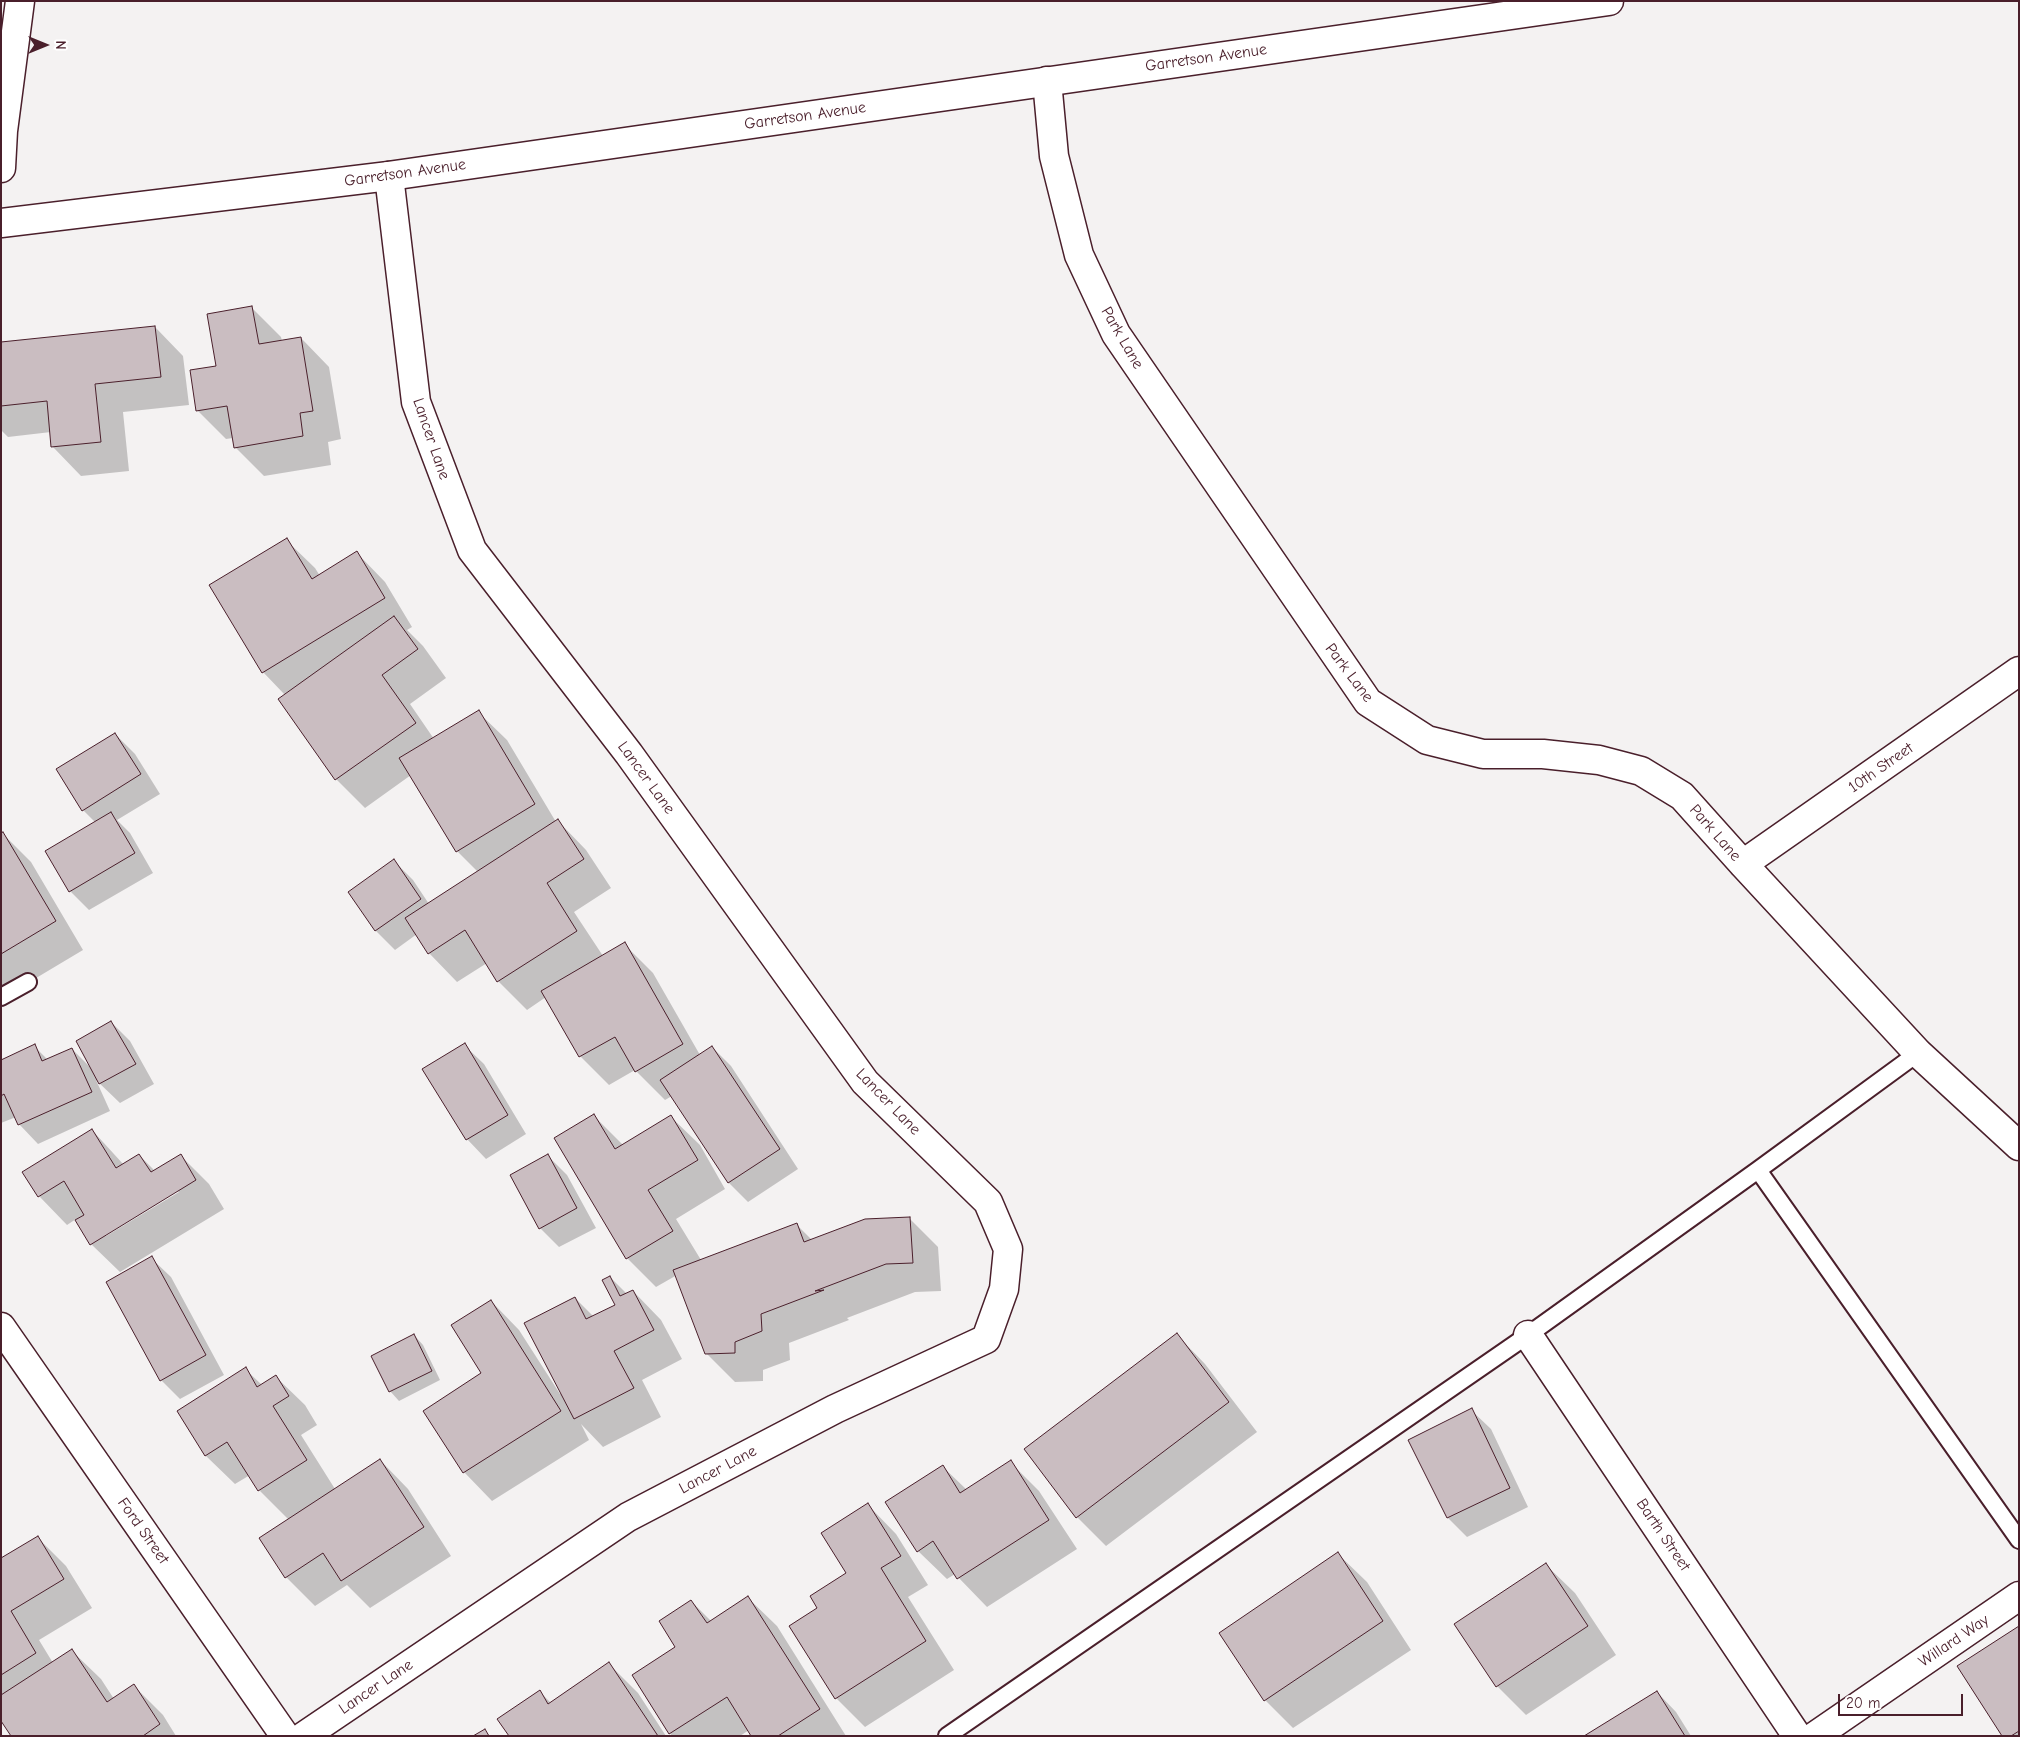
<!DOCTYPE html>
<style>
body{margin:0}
#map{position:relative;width:2020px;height:1737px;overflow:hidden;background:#f4f2f2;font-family:"Comic Neue",sans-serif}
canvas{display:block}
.frame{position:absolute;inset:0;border:2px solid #4a1f2b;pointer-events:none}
.north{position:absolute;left:20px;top:20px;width:50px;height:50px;-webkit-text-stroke:4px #fff;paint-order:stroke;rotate:90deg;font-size:14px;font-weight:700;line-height:20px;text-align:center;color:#4a1f2b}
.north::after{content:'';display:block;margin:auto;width:18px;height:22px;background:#4a1f2b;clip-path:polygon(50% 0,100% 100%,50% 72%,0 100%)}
.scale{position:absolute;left:1838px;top:1694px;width:125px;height:22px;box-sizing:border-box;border:2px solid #4a1f2b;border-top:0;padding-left:6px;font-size:15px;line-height:18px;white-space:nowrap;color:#4a1f2b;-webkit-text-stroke:4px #fff;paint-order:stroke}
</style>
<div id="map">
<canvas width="2020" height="1737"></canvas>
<div class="frame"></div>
<div class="north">N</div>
<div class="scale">20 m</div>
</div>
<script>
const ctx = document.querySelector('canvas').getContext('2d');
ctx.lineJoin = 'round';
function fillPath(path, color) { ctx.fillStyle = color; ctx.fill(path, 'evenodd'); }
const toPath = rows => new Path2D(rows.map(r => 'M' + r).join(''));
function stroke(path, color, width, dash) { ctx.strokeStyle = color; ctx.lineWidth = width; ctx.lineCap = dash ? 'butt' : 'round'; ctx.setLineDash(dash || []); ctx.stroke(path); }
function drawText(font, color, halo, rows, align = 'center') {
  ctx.font = font + ' "Comic Neue",sans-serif'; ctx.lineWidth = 5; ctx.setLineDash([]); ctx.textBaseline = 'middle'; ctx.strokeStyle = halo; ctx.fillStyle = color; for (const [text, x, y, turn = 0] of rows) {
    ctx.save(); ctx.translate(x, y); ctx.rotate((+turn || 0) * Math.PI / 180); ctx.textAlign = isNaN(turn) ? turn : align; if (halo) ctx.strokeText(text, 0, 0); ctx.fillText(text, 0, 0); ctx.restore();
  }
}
fillPath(toPath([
 [252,308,281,337,282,341,301,338,329,367,341,439,328,442,331,465,264,476,235,447,233,438,226,439,197,410,217,367],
 [155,327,183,356,189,405,123,412,129,471,81,476,53,447,51,432,8,437,1,430,1,343],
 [286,540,315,568,320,576,357,553,385,582,412,627,407,630,423,646,446,678,410,704,434,739,478,712,507,740,556,822,558,821,586,850,611,888,574,912,603,956,624,944,653,973,700,1055,712,1047,731,1066,798,1169,748,1202,728,1182,672,1096,665,1100,635,1070,609,1085,580,1056,546,997,527,1010,498,981,487,963,457,982,429,953,417,934,395,950,376,931,349,892,394,861,413,880,429,904,478,872,457,851,411,775,365,808,336,779,285,695,263,672],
 [115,734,135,754,160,794,117,820,130,833,153,873,89,910,70,891,96,823,83,810,58,770],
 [3,834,31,862,83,950,1,999],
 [111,1022,130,1041,154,1084,120,1103,96,1080,110,1111,38,1144,19,1124,16,1117,1,1123,1,1061,34,1046,48,1060,72,1049,92,1069],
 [464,1045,484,1064,526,1134,486,1159,467,1139],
 [594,1116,623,1145,671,1117,700,1145,725,1189,676,1219,701,1260,797,1225,812,1240,909,1218,938,1247,941,1291,915,1292,847,1318,849,1320,789,1343,790,1360,763,1370,763,1381,735,1382,706,1353,677,1275,656,1287,627,1258],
 [92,1130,124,1165,139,1155,155,1171,181,1156,209,1184,224,1209,120,1272,91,1244,76,1219,67,1225,39,1196],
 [177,1190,179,1192,106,1236,106,1233],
 [548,1156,567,1175,596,1228,559,1247,540,1228],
 [151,1258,171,1277,224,1375,180,1399,161,1380],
 [610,1277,627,1294,633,1291,661,1320,682,1359,642,1380,661,1417,603,1447,581,1424,589,1440,492,1501,464,1472,483,1373,491,1301,519,1330,560,1394,562,1393,575,1298,594,1317,617,1306],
 [414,1335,423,1345,440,1380,399,1401,390,1391],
 [1177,1335,1205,1364,1257,1432,1106,1546,1077,1517],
 [245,1369,262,1385,276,1377,305,1405,317,1425,301,1435,335,1489,380,1460,408,1489,451,1556,370,1608,347,1585,315,1606,286,1577,260,1538,289,1520,259,1490,250,1475,235,1484,206,1456,178,1411],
 [1471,1410,1491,1429,1528,1507,1467,1537,1448,1518,1410,1440],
 [1010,1462,1039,1491,1077,1549,987,1607,955,1574,947,1579,918,1551,943,1467,967,1490],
 [868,1505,896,1534,928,1585,908,1597,954,1670,865,1727,836,1698,819,1609,848,1573],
 [37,1537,66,1566,92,1608,39,1640,53,1663,72,1651,101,1679,114,1699,134,1686,163,1715,176,1736,12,1736,1,1721,1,1560],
 [1338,1554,1367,1582,1411,1650,1293,1728,1265,1700],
 [1546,1565,1575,1593,1616,1655,1526,1715,1497,1686],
 [748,1598,777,1626,846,1736,752,1736,749,1730,740,1736,672,1736,670,1733,633,1675,677,1647,691,1601,711,1621],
 [2019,1628,2019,1736,2003,1736],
 [609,1664,638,1693,666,1736,510,1736,540,1692,551,1703],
 [1657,1692,1676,1712,1691,1736,1586,1736]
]), '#0003');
const building = toPath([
 [252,306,259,344,301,337,313,411,300,413,303,436,234,448,227,406,196,411,190,370,216,366,207,314,252,306],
 [155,326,161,377,95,384,101,442,51,447,47,401,1,406,1,342,155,326],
 [287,538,312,579,357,551,385,598,262,673,209,585,287,538],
 [394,616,418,649,382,675,416,723,335,780,278,699,394,616],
 [479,710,535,804,456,852,399,758,479,710],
 [115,733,141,774,82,811,56,769,115,733],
 [111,812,135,853,69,892,45,851,111,812],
 [558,819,584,859,547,883,577,931,497,982,465,930,428,954,405,918,558,819],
 [3,832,56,921,1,954,1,833,3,832],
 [394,859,421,899,375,931,348,892,394,859],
 [625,942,683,1044,635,1072,615,1037,579,1057,541,991,625,942],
 [111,1021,136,1064,99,1084,76,1041,111,1021],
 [465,1043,508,1115,466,1140,422,1069,465,1043],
 [35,1044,42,1061,72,1048,92,1092,18,1125,4,1094,1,1096,1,1060,35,1044],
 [712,1046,780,1149,728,1183,660,1080,712,1046],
 [594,1114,615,1149,671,1115,698,1160,648,1190,673,1231,626,1259,554,1138,594,1114],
 [92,1129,116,1168,139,1154,151,1172,181,1154,196,1180,90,1245,75,1220,84,1215,64,1181,38,1197,22,1172,92,1129],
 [548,1154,577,1208,539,1229,510,1175,548,1154],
 [910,1217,913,1263,886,1264,815,1291,824,1290,761,1314,762,1331,735,1342,735,1353,705,1354,673,1270,797,1223,804,1242,865,1219,910,1217],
 [152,1256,206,1355,160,1381,106,1282,152,1256],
 [610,1276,620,1296,633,1290,654,1330,614,1351,634,1388,574,1419,524,1323,575,1297,586,1319,615,1305,602,1280,610,1276],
 [491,1300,561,1411,463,1473,423,1411,481,1373,451,1325,491,1300],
 [1177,1333,1229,1402,1076,1518,1024,1449,1177,1333],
 [414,1334,432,1371,389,1392,371,1356,414,1334],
 [246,1367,257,1387,276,1375,289,1396,273,1406,307,1460,258,1491,227,1442,205,1456,177,1411,246,1367],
 [1472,1408,1510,1488,1447,1518,1408,1440,1472,1408],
 [380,1459,424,1527,341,1581,323,1553,285,1578,259,1538,380,1459],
 [1011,1460,1049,1520,957,1579,933,1541,917,1552,885,1502,943,1465,960,1493,1011,1460],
 [868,1503,901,1556,881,1568,926,1641,835,1699,789,1626,817,1608,810,1596,846,1573,821,1533,868,1503],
 [38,1536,64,1579,11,1611,36,1653,1,1675,1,1558,38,1536],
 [1338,1552,1383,1621,1264,1701,1219,1633,1338,1552],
 [1546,1563,1588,1626,1496,1687,1454,1624,1546,1563],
 [748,1596,820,1709,778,1736,751,1736,727,1697,669,1734,632,1675,675,1647,659,1621,691,1600,707,1623,748,1596],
 [2019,1626,2019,1731,2011,1736,2002,1736,1957,1666,2019,1626],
 [72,1649,107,1702,134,1684,160,1724,143,1736,11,1736,1,1721,1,1695,72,1649],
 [609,1662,658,1736,509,1736,497,1719,540,1690,548,1704,609,1662],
 [1657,1691,1685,1736,1584,1736,1657,1691],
 [485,1729,489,1736,473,1736,485,1729]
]);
fillPath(building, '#cabdc1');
stroke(building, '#4a1f2b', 1);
const service = toPath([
 [1,997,28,982],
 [1758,1170,2019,1540],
 [947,1736,1528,1335,1758,1170,1918,1053]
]);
const minor = toPath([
 [1047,81,1054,156,1079,255,1116,334,1368,702,1427,740,1483,754,1543,754,1599,760,1641,771,1682,796,1743,864,1918,1053,2019,1146],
 [1743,864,2019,671],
 [1,1327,285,1736],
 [1528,1335,1797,1736],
 [304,1736,628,1517,835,1409,986,1339,1004,1289,1008,1249,988,1202,865,1082,629,754,472,550,416,402,389,176],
 [1815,1736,2019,1596]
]);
const tertiary = toPath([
 [1,168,3,131,20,1],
 [1,223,389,176,1609,1]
]);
stroke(service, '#4a1f2b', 20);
stroke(minor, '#4a1f2b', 31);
stroke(tertiary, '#4a1f2b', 31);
stroke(service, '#fff', 16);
stroke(minor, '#fff', 28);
stroke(tertiary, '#fff', 28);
drawText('16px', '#4a1f2b', '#fff', [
 ["Garretson Avenue",1206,58,-8],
 ["Garretson Avenue",805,116,-8],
 ["Garretson Avenue",405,173,-8],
 ["Park Lane",1122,338,60],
 ["Lancer Lane",431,439,71],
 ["Park Lane",1349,673,53],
 ["10th Street",1881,768,-35],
 ["Lancer Lane",646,778,54],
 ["Park Lane",1715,833,49],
 ["Lancer Lane",888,1102,46],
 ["Lancer Lane",718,1470,-28],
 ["Ford Street",143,1531,55],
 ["Barth Street",1663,1535,56],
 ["Willard Way",1954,1641,-34],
 ["Lancer Lane",376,1687,-34]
]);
</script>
